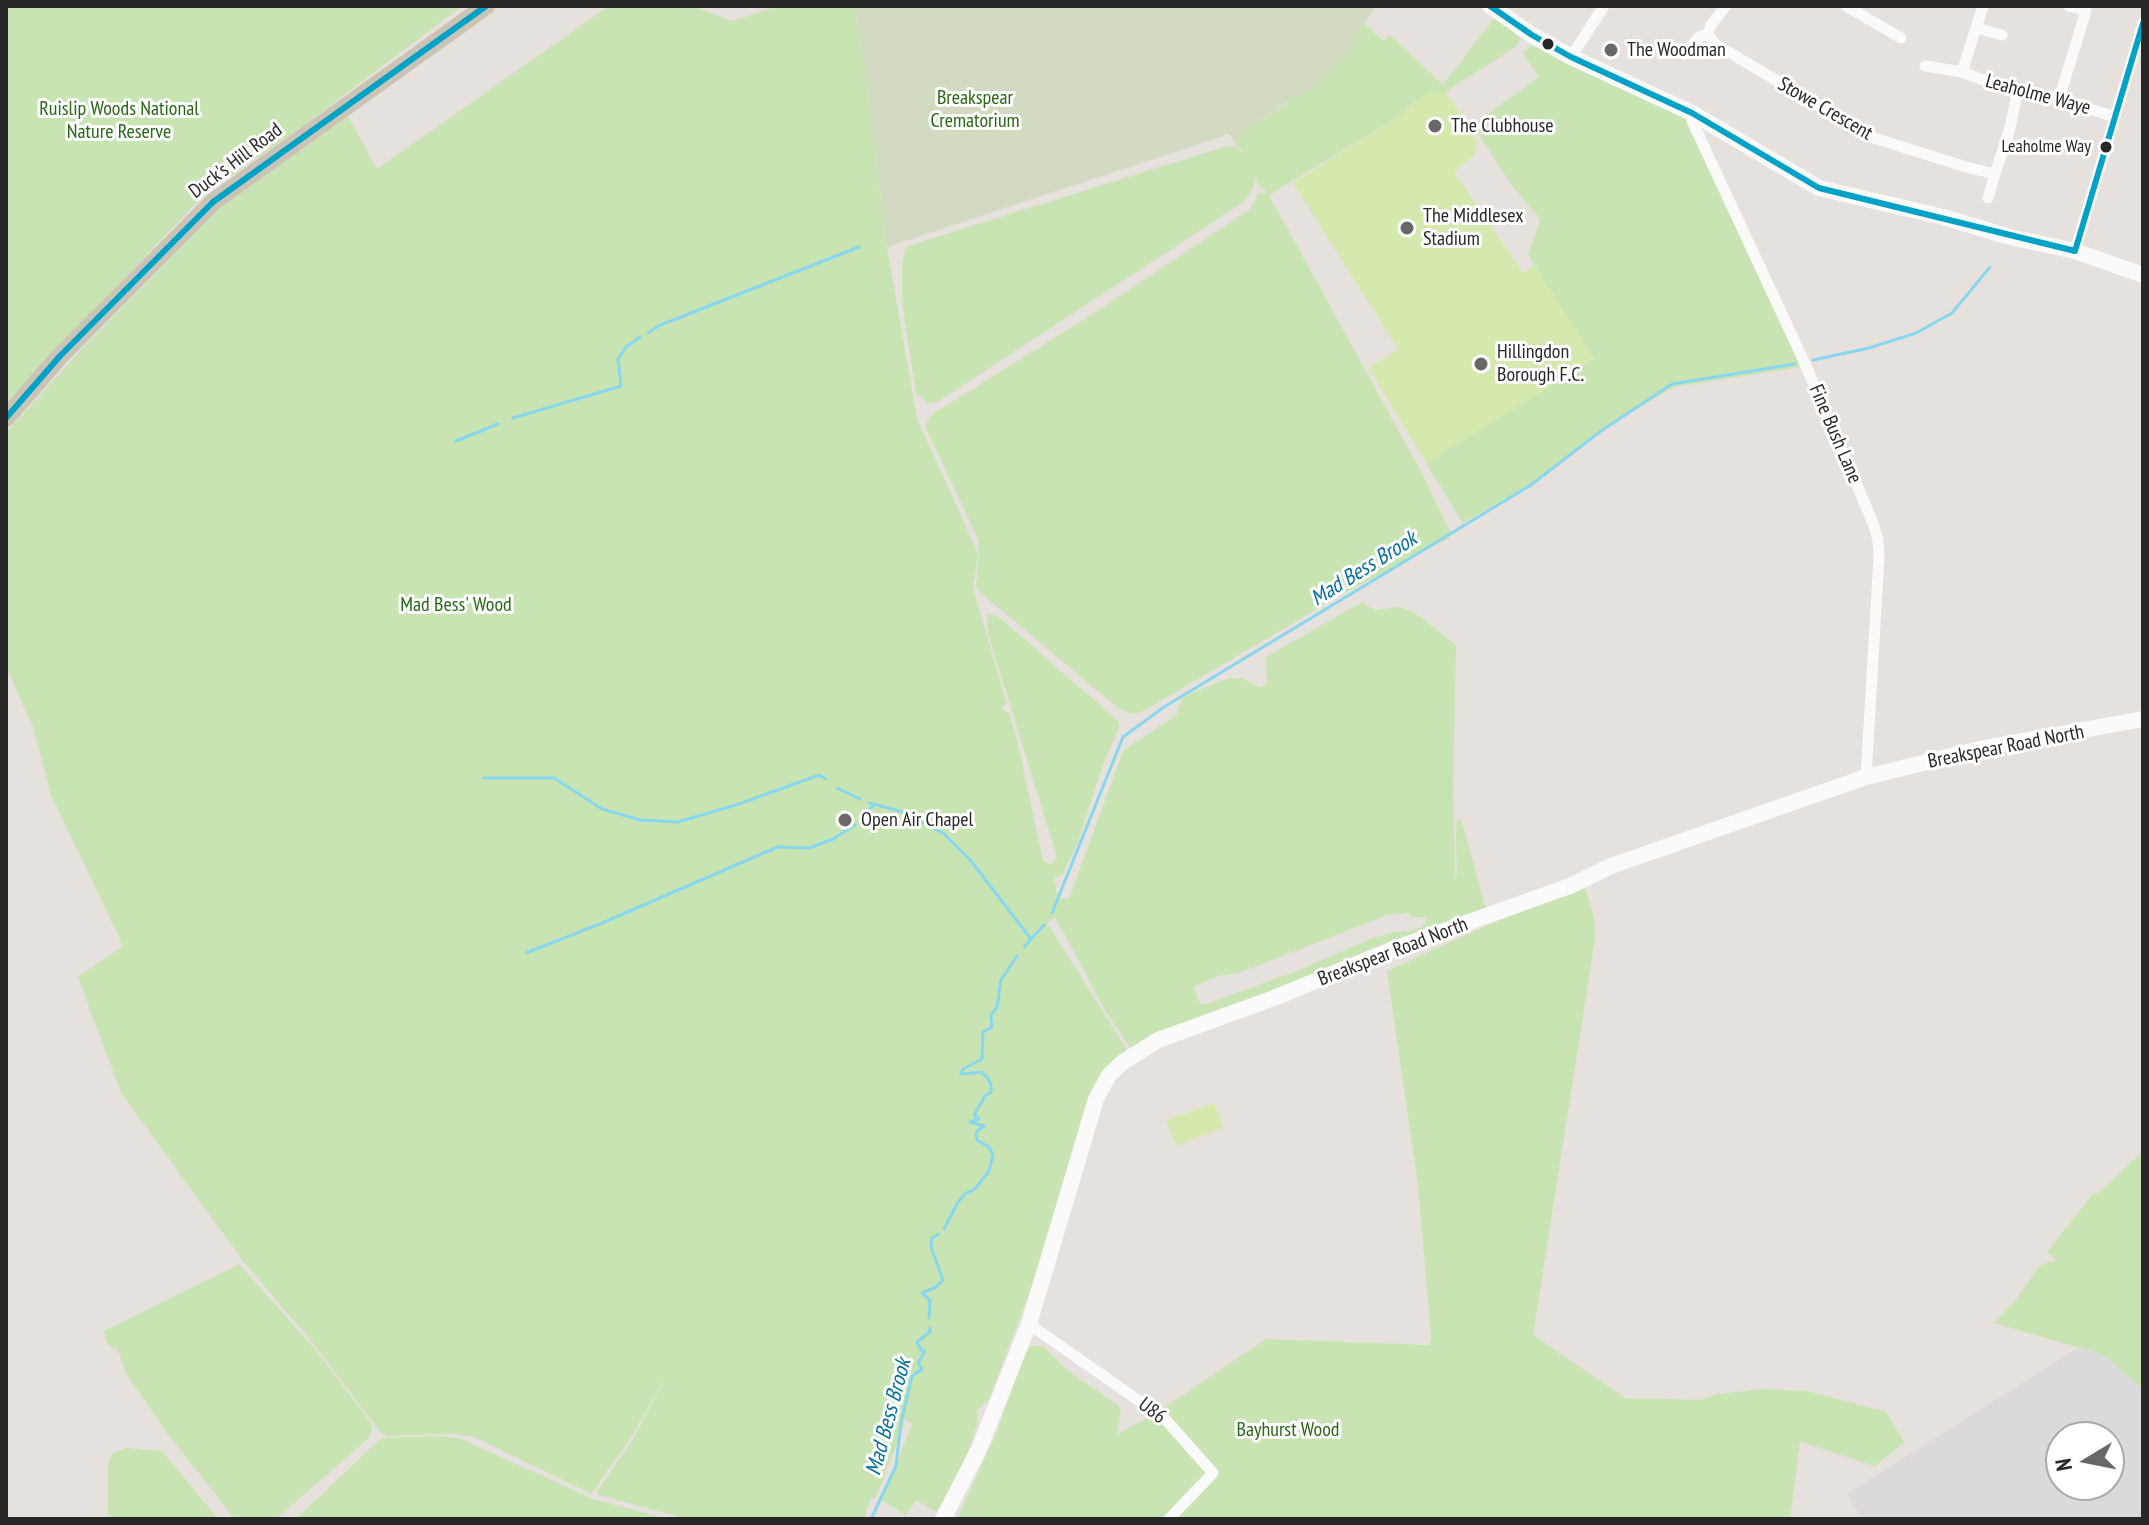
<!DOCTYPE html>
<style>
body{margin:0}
#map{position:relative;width:2149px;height:1525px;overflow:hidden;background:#e6e1dc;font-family:"PT Sans Narrow",sans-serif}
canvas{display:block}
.frame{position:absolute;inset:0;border:8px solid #272727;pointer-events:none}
.north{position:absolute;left:2045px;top:1421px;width:80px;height:80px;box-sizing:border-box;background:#fff;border:2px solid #a9a9a9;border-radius:50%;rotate:260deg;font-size:22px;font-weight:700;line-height:32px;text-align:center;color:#272727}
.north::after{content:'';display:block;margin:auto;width:28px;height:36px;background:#6a6866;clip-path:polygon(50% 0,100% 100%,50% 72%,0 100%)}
</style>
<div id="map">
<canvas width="2149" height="1525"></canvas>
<div class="frame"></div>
<div class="north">N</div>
</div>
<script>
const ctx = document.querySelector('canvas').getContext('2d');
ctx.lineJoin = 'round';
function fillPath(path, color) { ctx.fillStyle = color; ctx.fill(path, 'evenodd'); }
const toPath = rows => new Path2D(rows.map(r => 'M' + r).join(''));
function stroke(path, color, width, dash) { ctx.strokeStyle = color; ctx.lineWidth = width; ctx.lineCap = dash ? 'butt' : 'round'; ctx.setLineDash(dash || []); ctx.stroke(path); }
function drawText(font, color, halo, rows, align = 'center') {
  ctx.font = font + ' "PT Sans Narrow",sans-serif'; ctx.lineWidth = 6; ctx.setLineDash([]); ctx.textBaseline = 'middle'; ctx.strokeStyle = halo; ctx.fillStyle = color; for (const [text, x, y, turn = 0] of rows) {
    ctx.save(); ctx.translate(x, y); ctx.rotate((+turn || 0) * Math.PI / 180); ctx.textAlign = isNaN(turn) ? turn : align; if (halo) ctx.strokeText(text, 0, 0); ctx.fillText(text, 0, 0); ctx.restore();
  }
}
fillPath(toPath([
 [2078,1348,2104,1355,2143,1390,2143,1519,1862,1519,1847,1494],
 [2061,1437,2109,1437,2109,1485,2061,1485]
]), '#dcd9dc');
fillPath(toPath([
 [6,6,462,6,310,121,203,196,55,350,6,407],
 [609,6,693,6,732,21,778,6,854,6,866,75,887,247,917,419,978,553,973,588,1006,702,1002,710,1009,713,1018,744,1043,861,1050,864,1057,857,988,633,987,614,998,616,1007,624,1118,721,1119,727,1102,767,1078,842,1063,874,1056,878,1054,876,1058,898,1069,899,1123,751,1176,715,1183,697,1223,680,1234,678,1242,678,1259,687,1264,686,1267,683,1266,657,1362,602,1375,610,1398,607,1410,611,1424,619,1456,646,1453,787,1455,874,1452,882,1457,875,1456,836,1457,820,1461,818,1487,914,1431,933,1130,1047,1105,1010,1055,917,1047,923,1127,1050,1109,1064,1082,1116,1060,1202,1027,1299,989,1399,976,1411,978,1415,977,1426,966,1457,937,1512,916,1500,906,1515,881,1500,913,1423,903,1419,904,1426,876,1497,871,1498,864,1519,688,1519,599,1495,597,1492,634,1438,666,1375,632,1436,591,1494,477,1438,456,1434,388,1436,380,1432,313,1343,243,1261,121,1093,78,977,122,947,119,937,51,795,33,727,6,667,6,433,78,353,216,211,348,116,377,169],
 [1409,913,1410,917,1425,917,1426,922,1422,927,1410,931,1395,932,1368,940,1297,971,1204,1005,1198,1001,1194,986,1219,976,1239,973,1387,915],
 [1495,17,1521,39,1515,47,1445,92,1431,92,1410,106,1406,112,1269,195,1418,466,1451,533,1449,538,1339,596,1142,712,1132,714,1118,708,982,594,976,587,979,551,978,539,926,428,927,420,933,414,1093,314,1249,210,1259,193,1268,193,1258,184,1256,176,1251,192,1242,203,937,402,927,403,916,393,902,302,902,266,905,249,908,246,1224,147,1234,146,1243,153,1234,142,1254,123,1287,104,1353,48,1357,34,1364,23,1384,41,1390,35,1443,85],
 [1533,46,1684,113,1801,367,1674,387,1605,428,1531,484,1463,523,1426,463,1594,359,1528,255,1540,222,1539,218,1510,183,1473,125,1539,77,1522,52],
 [1584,885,1594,916,1595,939,1533,1335,1625,1398,1701,1400,1719,1394,1763,1389,1807,1391,1886,1412,1904,1442,1875,1466,1800,1441,1790,1519,957,1519,998,1429,1025,1352,1031,1346,1043,1346,1068,1371,1118,1405,1121,1412,1116,1435,1161,1410,1266,1339,1430,1345,1431,1335,1418,1185,1387,971,1510,915],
 [2143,1151,2142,1359,2143,1390,2104,1355,1994,1323,2015,1301,2040,1265,2056,1260,2047,1252,2093,1194,2100,1192],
 [239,1264,318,1353,372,1425,370,1437,276,1519,235,1519,170,1437,127,1375,118,1350,107,1344,104,1331],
 [432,1436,459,1438,593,1499,668,1519,296,1519,381,1438],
 [127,1448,162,1451,218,1519,108,1519,108,1463,113,1453]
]), '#c8e4b2');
fillPath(toPath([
 [854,6,1376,6,1357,34,1353,48,1315,86,1254,123,1234,142,1229,134,887,247,866,75]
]), '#d2dbc2');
fillPath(toPath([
 [1431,92,1445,92,1472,130,1477,143,1475,154,1454,172,1523,273,1535,265,1594,359,1426,463,1369,368,1398,349,1293,183,1406,112,1410,106],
 [1214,1103,1223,1128,1176,1146,1166,1120]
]), '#d5e9ae');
stroke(toPath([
 [648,333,658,326,859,247],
 [1813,360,1869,348,1916,333,1952,313,1990,267],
 [513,418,621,386,618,359,626,347,640,337],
 [456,441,498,424],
 [484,778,554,778,602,809,640,820,678,822,736,805,819,775,826,779],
 [837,788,860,799],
 [869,803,900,811,943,833,971,861,1031,939],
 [865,814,873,806],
 [1052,913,1123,737,1164,707,1531,485,1601,431,1672,384,1795,364],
 [1024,947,1044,925],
 [526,953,602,923,759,855,778,847,809,848,833,839,855,825],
 [944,1229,958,1202,966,1193,975,1189,989,1171,993,1155,989,1147,977,1140,976,1132,984,1126,970,1122,979,1119,974,1115,985,1096,991,1092,991,1085,987,1077,981,1072,961,1074,963,1069,982,1059,983,1032,992,1027,991,1015,997,1007,1001,980,1017,956],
 [929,1318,930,1300,922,1293,936,1287,943,1280,931,1247,932,1238,939,1234],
 [871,1519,896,1466,901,1423,912,1376,922,1369,918,1363,925,1351,921,1350,917,1342,930,1332,930,1328]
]), '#89d7ee', 3);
stroke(toPath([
 [1726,6,1711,25,1708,34,1715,44,1874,138,1966,167,1995,174,2010,128,2018,90],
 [1846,6,1901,38],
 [1976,28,2002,35],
 [1685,54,1699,37,1708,34],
 [1571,57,1604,6],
 [1925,66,1962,72,1994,84,2059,99,2115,117],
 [1962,72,1983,6],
 [2059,99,2086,11,2069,6],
 [1692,113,1692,121,1802,357,1873,523,1878,540,1879,558,1866,777],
 [1988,198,1995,174],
 [2075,251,2143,23],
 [1029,1324,1165,1419,1213,1473,1169,1519]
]), '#fbfafa', 11);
stroke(toPath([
 [1490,6,1532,35,1571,57,1692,113,1819,188,1943,217,2010,237,2075,251,2143,275],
 [943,1519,979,1449,1029,1324,1096,1099,1109,1075,1123,1062,1158,1040,1274,998,1396,948,1570,886,1611,866,1866,777,1984,748,2143,719]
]), '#fbfafa', 16);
stroke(toPath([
 [6,418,60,356,213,202,486,6]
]), '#cac3b6', 18);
stroke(toPath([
 [1490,6,1532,35,1571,57,1692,113,1819,188,2075,251],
 [2075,251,2143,23],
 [6,418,60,356,213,202,486,6]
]), '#02a2c6', 6);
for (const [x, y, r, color] of [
 [1548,44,7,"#272727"],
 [1611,50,8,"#6a6866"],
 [1435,126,8,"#6a6866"],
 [2106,147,7,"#272727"],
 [1407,228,8,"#6a6866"],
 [1481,364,8,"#6a6866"],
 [845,820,8,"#6a6866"]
]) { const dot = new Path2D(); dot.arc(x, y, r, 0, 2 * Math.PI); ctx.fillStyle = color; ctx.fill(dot); stroke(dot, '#fff', 3); }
drawText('18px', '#272727', '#fff', [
 ["Leaholme Way",2091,147]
], 'right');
drawText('20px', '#272727', '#fff', [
 ["The Woodman",1627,50],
 ["The Clubhouse",1451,126],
 ["The Middlesex",1423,216],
 ["Stadium",1423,239],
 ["Hillingdon",1497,352],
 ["Borough F.C.",1497,375],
 ["Open Air Chapel",861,820]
], 'left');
drawText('20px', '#272727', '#fff', [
 ["Leaholme Waye",2038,95,15],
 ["Stowe Crescent",1825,109,30],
 ["Duck's Hill Road",236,161,-37],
 ["Fine Bush Lane",1835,434,67],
 ["Breakspear Road North",2006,747,-11],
 ["Breakspear Road North",1393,952,-21],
 ["U86",1152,1411,37]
]);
drawText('20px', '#286814', '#fff', [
 ["Breakspear",975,98],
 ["Crematorium",975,121],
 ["Ruislip Woods National",119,109],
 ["Nature Reserve",119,132],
 ["Mad Bess' Wood",456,605],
 ["Bayhurst Wood",1288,1430]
]);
drawText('italic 22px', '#046e9f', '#fff', [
 ["Mad Bess Brook",1364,569,-32],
 ["Mad Bess Brook",889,1417,-75]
]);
</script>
